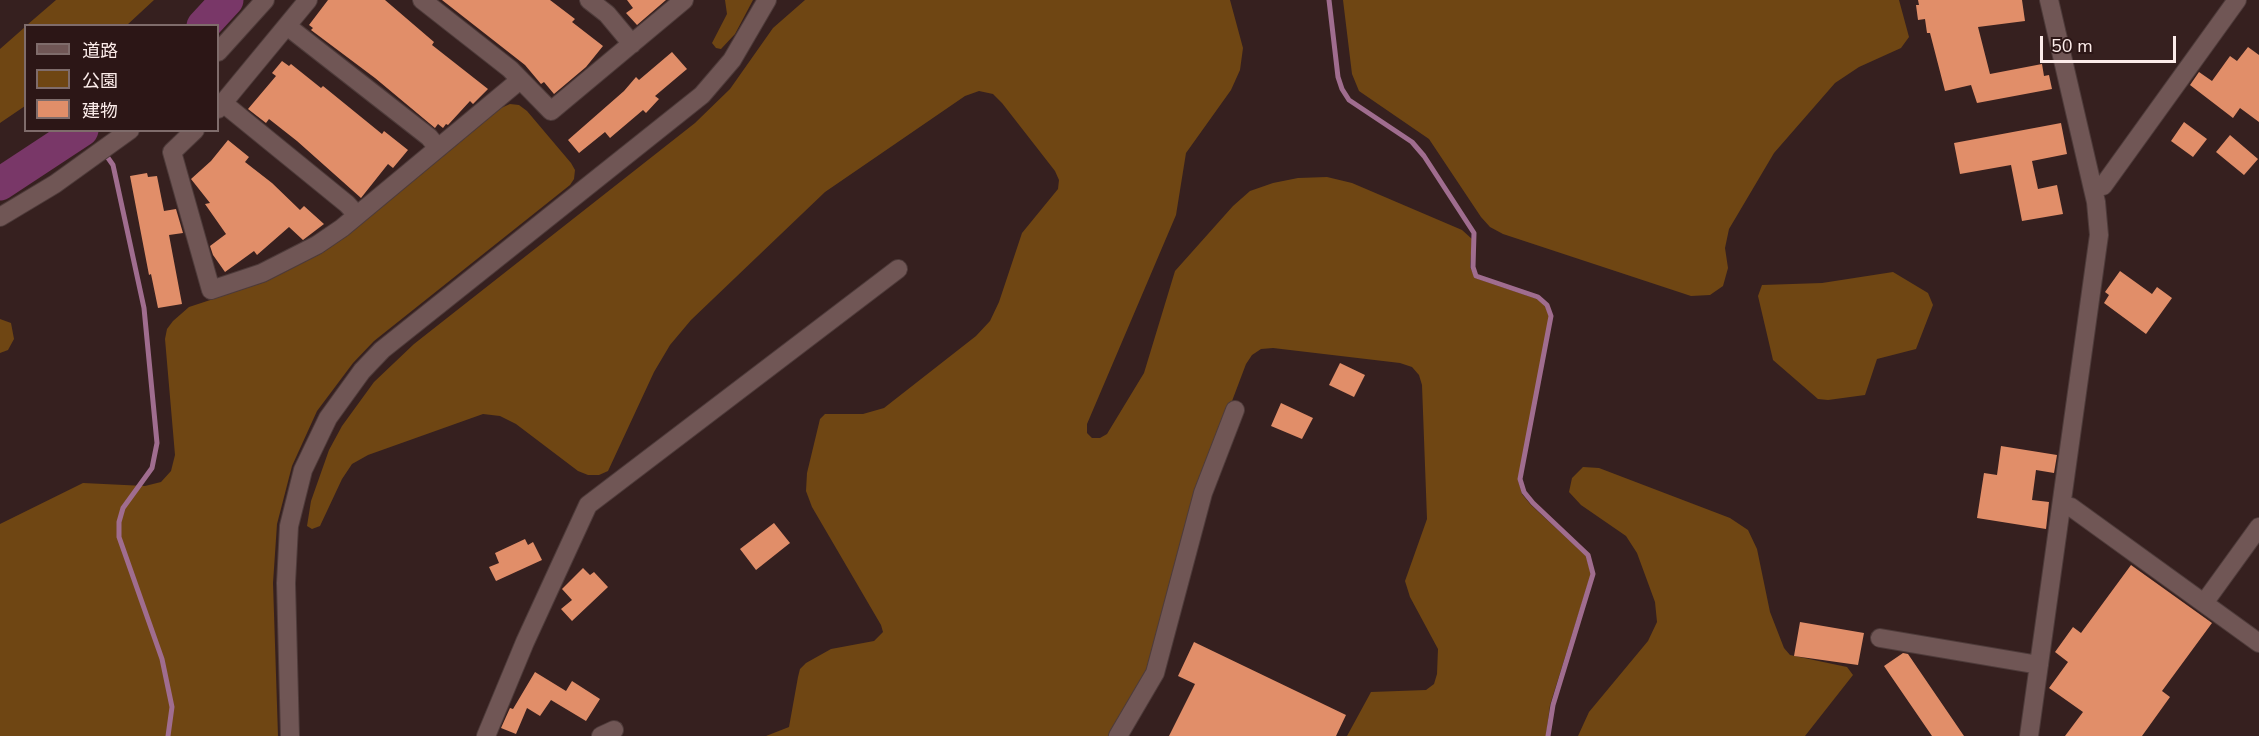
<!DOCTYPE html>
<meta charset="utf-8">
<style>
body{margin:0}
#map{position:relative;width:2259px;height:736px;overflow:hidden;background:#36201f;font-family:"Nunito Sans","Noto Sans JP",sans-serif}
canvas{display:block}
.legend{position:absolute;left:24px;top:24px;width:195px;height:108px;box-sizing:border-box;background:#2c1616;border:2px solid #7f6c6b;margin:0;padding:8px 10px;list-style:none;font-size:18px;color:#fcecea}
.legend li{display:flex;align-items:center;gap:12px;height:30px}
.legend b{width:30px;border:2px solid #7f6c6b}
.scale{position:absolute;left:2040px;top:36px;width:136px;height:27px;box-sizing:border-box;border:3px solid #fcecea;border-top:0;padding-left:8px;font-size:18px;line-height:21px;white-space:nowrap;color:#fcecea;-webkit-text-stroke:4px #2c1616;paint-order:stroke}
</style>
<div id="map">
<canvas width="2259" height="736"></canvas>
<ul class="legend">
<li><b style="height:8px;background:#705655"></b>道路</li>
<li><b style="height:16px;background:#6f4613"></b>公園</li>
<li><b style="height:16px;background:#e18e69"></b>建物</li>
</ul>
<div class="scale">50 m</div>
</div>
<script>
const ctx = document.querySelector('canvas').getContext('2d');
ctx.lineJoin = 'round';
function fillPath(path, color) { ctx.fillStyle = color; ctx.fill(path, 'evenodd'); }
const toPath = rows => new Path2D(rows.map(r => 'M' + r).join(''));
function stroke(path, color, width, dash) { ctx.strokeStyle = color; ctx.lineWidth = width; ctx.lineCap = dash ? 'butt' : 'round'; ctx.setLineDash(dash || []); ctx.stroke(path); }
fillPath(toPath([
 [56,0,154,0,127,25,27,25],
 [725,0,753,0,735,34,721,49,716,48,712,43,727,14],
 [805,0,1230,0,1243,48,1240,70,1231,90,1186,153,1176,215,1087,424,1087,433,1092,438,1100,438,1107,434,1144,373,1175,271,1233,206,1250,191,1273,183,1298,178,1327,177,1352,183,1462,230,1472,239,1470,267,1475,278,1537,299,1545,306,1549,316,1548,327,1518,480,1522,494,1531,505,1586,556,1591,574,1550,705,1546,736,1347,736,1371,692,1426,690,1434,684,1437,674,1438,649,1410,597,1405,581,1427,519,1422,385,1419,375,1412,367,1400,363,1273,348,1261,349,1252,355,1246,364,1198,491,1153,661,1112,736,766,736,789,727,798,677,800,669,806,663,831,649,874,641,883,632,881,625,812,507,806,491,807,473,820,419,825,414,863,414,884,408,976,336,990,321,999,302,1022,233,1058,189,1059,180,1055,171,1002,103,993,94,979,91,965,96,825,192,691,320,670,345,654,372,608,471,599,475,588,475,578,471,516,424,500,416,483,414,368,455,352,464,342,479,320,526,312,529,307,526,311,501,329,450,342,426,374,382,414,344,695,123,730,89,773,28],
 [1343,0,1899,0,1909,37,1901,48,1859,67,1835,83,1774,153,1729,229,1725,248,1728,268,1723,286,1710,295,1691,296,1503,234,1490,227,1481,217,1429,139,1359,91,1352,74],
 [25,27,25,106,0,123,0,49],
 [510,104,519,105,527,111,571,163,575,170,574,179,570,185,374,341,353,363,317,411,292,466,277,524,273,583,278,736,0,736,0,524,83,483,145,486,161,482,171,471,175,455,165,339,167,329,173,321,189,307,265,282,322,253,348,235,501,108],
 [1893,272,1928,293,1933,305,1916,349,1877,359,1865,395,1828,400,1818,399,1773,360,1758,296,1762,285,1822,283],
 [0,319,11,323,14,339,8,350,0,353],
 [1583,467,1599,468,1730,518,1748,530,1757,549,1770,612,1784,648,1790,655,1847,667,1853,675,1805,736,1578,736,1589,712,1648,641,1657,622,1655,602,1637,553,1626,536,1581,505,1569,492,1572,478]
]), '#6f4613');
stroke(toPath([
 [1329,0,1338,77,1342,89,1349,100,1412,142,1424,156,1474,233,1473,267,1476,276,1538,297,1547,305,1551,316,1520,479,1524,492,1533,503,1588,555,1593,574,1553,705,1548,736],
 [88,130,91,135],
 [106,155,113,165,144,308,157,443,152,468,123,508,119,522,119,537,162,659,172,707,168,736]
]), '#a06d8f', 5);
stroke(toPath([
 [203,26,227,0],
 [0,184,82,130]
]), '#793768', 33);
fillPath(toPath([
 [328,0,385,0,434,42,432,45,488,89,473,104,470,101,448,125,446,124,443,128,438,124,435,128,375,78,311,30,313,28,309,25],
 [442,0,550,0,575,19,572,22,603,46,586,67,554,94,544,82,541,84,525,65],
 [627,0,666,0,637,25,626,13,633,8],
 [1918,0,2022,0,2025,21,1978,27,1990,74,2042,64,2044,76,2049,75,2052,89,1977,103,1971,85,1945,91,1930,33,1927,33,1925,19,1918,20,1916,5,1919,5],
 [2248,47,2259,55,2259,122,2240,108,2233,118,2190,85,2199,72,2212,81,2230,56,2237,61],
 [672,52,687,69,655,96,659,99,646,113,643,110,610,138,605,132,579,153,568,140,624,91,636,77,639,80],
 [282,61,289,66,291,64,321,88,323,86,382,134,384,131,408,150,393,168,388,164,361,198,297,141,269,119,266,123,248,109,276,76,272,73],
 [2184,122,2207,139,2193,157,2171,141],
 [2061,123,2067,154,2032,161,2038,189,2057,185,2063,214,2022,221,2011,165,1960,174,1954,143],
 [2230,135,2258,159,2244,175,2216,152],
 [228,140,249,157,245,162,272,183,300,210,304,206,324,224,303,240,289,227,257,255,254,251,225,272,213,255,210,246,226,234,205,204,210,203,191,179,211,161],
 [147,173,148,177,157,176,164,211,176,209,183,233,169,235,182,304,158,308,151,274,149,275,130,176],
 [2120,271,2152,294,2157,287,2172,298,2146,334,2104,303,2109,295,2105,292],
 [1340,363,1365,375,1354,397,1329,385],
 [1281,403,1313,418,1302,439,1271,426],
 [2001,446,2057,455,2054,473,2036,470,2032,500,2049,502,2046,529,1977,518,1984,473,1997,475],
 [774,523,790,543,756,570,740,549],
 [525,539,528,545,533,542,542,560,496,581,489,567,499,563,495,553],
 [2131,565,2212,623,2162,691,2170,697,2142,736,2065,736,2083,712,2049,688,2068,662,2055,652,2073,627,2081,633],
 [583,568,590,575,594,572,608,587,572,621,561,609,572,600,562,589],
 [1800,622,1864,633,1858,665,1794,656],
 [1194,642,1346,715,1336,736,1169,736,1195,684,1178,676],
 [1903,653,1908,654,1964,736,1932,736,1884,666],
 [535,672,566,691,572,681,600,699,586,721,551,700,540,716,527,708,516,734,501,728,510,708,513,709]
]), '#e18e69');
const minor = toPath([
 [422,0,510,69,551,111,684,0],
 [589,0,607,14,632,44],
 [287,26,429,137,438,148],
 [218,52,265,0],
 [223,103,347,204,357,215],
 [218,109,308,0],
 [195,130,172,152,211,290,262,273,317,245,342,228,520,80],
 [2093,188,2103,186,2237,0],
 [0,217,55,184,130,130],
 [2062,505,2071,507,2259,643],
 [2204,603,2259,527],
 [1880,638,2039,665],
 [290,736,286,583,289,526,303,470,328,418,362,371,382,350,702,95,732,60,767,0],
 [486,736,525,642,588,505,898,269],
 [601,736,614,730],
 [1118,736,1155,673,1203,493,1235,410],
 [2029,736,2099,235,2096,202,2049,0]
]);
stroke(minor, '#4e3b3a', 20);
stroke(minor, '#705655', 18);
</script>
